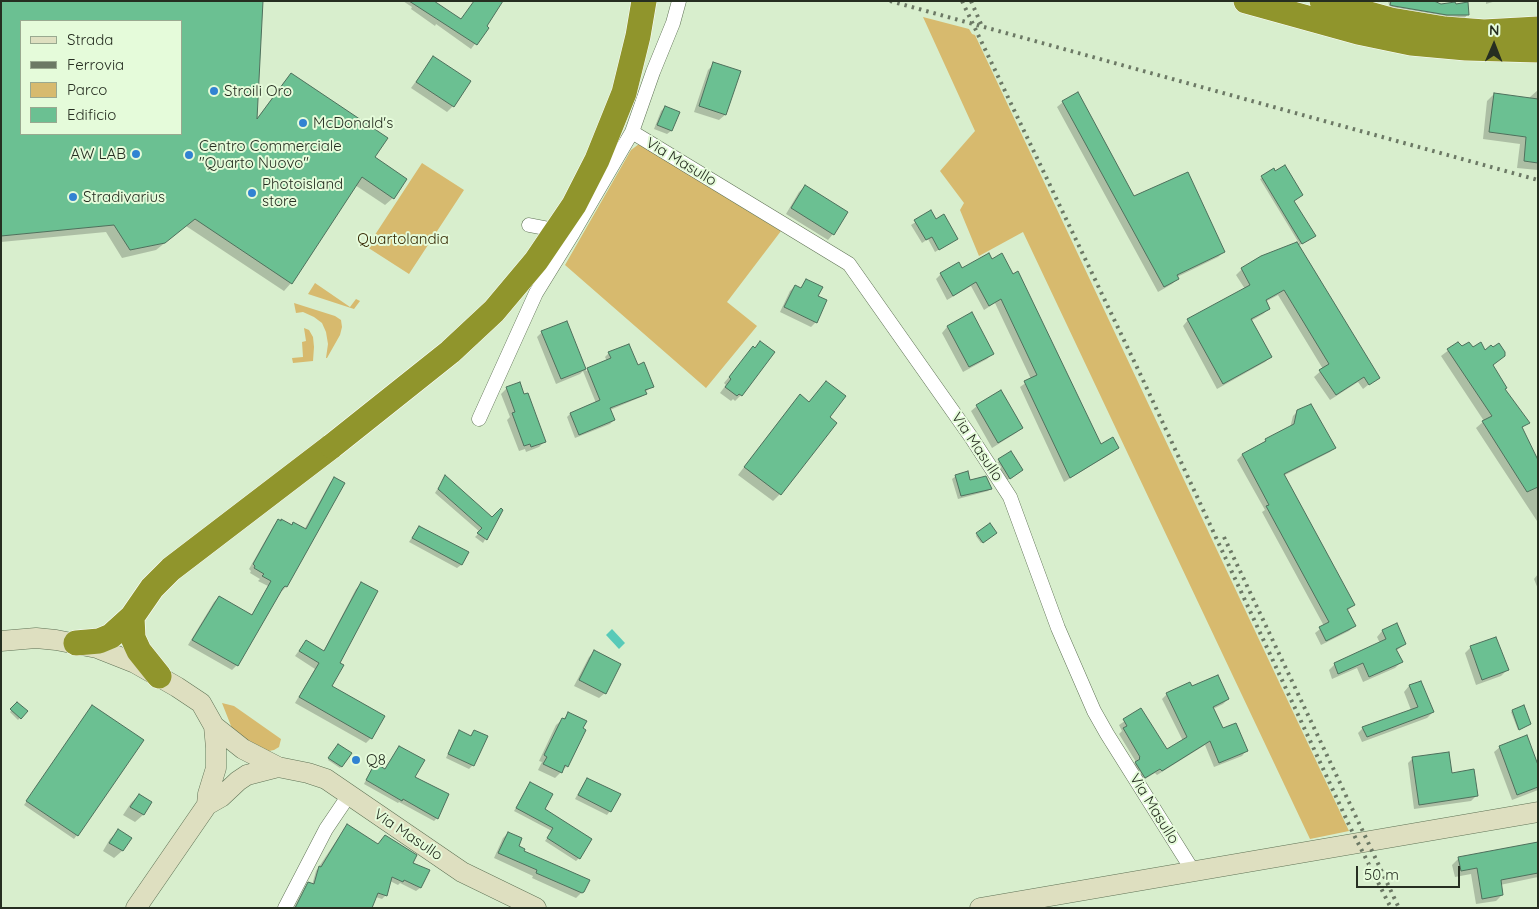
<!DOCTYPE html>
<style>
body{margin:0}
#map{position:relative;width:1539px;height:909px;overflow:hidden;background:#d8eecd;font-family:Quicksand,sans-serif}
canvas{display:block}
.frame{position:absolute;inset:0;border:2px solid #262e21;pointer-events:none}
.legend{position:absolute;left:20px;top:20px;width:162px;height:115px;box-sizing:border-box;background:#e5fbda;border:1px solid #99a990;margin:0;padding:6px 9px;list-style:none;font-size:15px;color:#262e21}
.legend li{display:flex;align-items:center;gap:10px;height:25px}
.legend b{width:25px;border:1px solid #99a990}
.north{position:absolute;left:1469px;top:20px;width:50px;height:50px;-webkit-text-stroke:4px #e5fbda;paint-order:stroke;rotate:1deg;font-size:14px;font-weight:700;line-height:20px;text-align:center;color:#262e21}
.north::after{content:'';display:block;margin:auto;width:18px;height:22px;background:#262e21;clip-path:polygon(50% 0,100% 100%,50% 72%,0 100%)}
.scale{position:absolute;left:1356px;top:866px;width:104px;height:22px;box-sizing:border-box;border:2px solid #262e21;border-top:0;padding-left:6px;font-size:15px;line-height:18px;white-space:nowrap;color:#262e21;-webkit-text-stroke:4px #e5fbda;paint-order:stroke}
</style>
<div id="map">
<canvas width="1539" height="909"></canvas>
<div class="frame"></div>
<ul class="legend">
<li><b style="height:6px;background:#dedfc0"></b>Strada</li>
<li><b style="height:6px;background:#6c7965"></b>Ferrovia</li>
<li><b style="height:14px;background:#d7ba6e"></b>Parco</li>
<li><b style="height:14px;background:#6bc092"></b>Edificio</li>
</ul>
<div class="north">N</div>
<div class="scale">50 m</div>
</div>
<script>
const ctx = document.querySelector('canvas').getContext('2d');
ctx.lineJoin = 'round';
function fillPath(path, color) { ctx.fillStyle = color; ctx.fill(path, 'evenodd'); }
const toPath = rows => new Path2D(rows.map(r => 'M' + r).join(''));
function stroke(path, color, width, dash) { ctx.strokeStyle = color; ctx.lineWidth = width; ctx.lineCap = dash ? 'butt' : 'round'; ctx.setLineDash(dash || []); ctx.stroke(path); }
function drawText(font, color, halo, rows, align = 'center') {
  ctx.font = font + ' Quicksand,sans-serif'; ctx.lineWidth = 4; ctx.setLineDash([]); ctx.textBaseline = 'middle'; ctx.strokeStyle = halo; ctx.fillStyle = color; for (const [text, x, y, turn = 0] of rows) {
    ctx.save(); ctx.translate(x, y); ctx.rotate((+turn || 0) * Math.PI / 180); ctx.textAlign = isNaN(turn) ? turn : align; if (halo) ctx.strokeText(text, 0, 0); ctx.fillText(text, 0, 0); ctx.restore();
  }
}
fillPath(toPath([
 [923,17,969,29,972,34,975,35,1349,831,1310,839,1023,232,979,256,960,210,964,203,940,171,975,131],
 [639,144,781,231,727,302,757,326,706,388,565,265,631,150],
 [422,163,464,190,409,274,367,247],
 [315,283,350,307,356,299,360,301,354,309,308,294],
 [294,303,335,316,341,320,342,327,340,335,327,358,326,358,328,344,326,332,322,323,314,317,303,312,296,313],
 [304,328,309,330,313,337,314,347,313,361,293,363,292,358,303,357,302,342,306,341],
 [222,703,234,706,281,739,279,747,274,750,264,752,235,736]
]), '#d7ba6e');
fillPath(toPath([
 [612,629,625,643,619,649,606,635]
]), '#57cab8');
fillPath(toPath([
 [1,1,262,1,256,120,284,82,291,74,373,158,393,198,385,205,355,185,291,283,284,291,186,226,156,250,122,258,106,232,1,242],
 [21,21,181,21,181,134,21,134],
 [403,1,432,1,460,20,487,28,471,49,436,24,435,26,411,9,412,7],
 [1388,1,1431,1,1468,14,1463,20,1391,12],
 [1486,1,1496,1,1486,4],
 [433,58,453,106,447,112,411,88],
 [714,64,739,72,725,115,719,120,694,112,708,70],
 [1538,90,1538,170,1517,168,1520,144,1483,139,1487,101,1494,94,1530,99,1530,97],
 [1063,102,1134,198,1224,252,1218,257,1177,277,1178,279,1172,284,1158,292,1057,107],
 [665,107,678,113,671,131,667,134,654,129,661,111],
 [1273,170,1313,237,1298,246,1378,377,1363,389,1358,382,1330,400,1314,377,1323,369,1278,295,1265,302,1269,309,1263,314,1251,321,1271,357,1265,362,1217,389,1183,326,1188,320,1245,289,1236,275,1242,269,1254,260,1299,243,1260,179],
 [805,187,833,234,828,240,786,214,799,192],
 [931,212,936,220,957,238,935,252,928,239,922,243,911,225],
 [991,260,1100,446,1118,448,1112,453,1064,482,1020,387,1031,379,995,303,984,310,971,286,947,300,936,279,941,274],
 [806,281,817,297,816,322,811,327,780,312,790,291,795,286,800,289],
 [971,314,993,353,987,359,963,372,942,333,947,327],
 [566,322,586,371,607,361,605,357,609,353,653,386,645,392,645,394,641,397,610,410,614,420,610,424,575,438,567,417,570,414,596,403,583,371,580,374,556,384,537,337,542,332],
 [1458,343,1462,348,1485,352,1499,345,1505,354,1492,366,1504,390,1528,422,1521,429,1538,463,1537,521,1476,428,1484,421,1441,356],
 [753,348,741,395,735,401,733,399,731,401,720,393,726,385,724,383],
 [826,382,828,418,780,494,773,501,738,475,793,403,800,396,808,403],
 [507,388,544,442,539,447,526,452,525,449,519,451,507,420,510,417,501,394],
 [977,406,1022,428,1016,433,992,448,971,411],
 [1298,411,1335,448,1330,452,1283,476,1354,605,1347,611,1354,626,1349,631,1321,645,1315,633,1324,626,1262,512,1265,510,1237,460,1242,455,1261,445,1266,440,1290,428,1293,416],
 [1010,453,1022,470,1006,481,995,464],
 [956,476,969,482,991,488,988,491,958,499,952,479],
 [445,477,492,519,502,511,483,543,475,537,480,532,435,493],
 [335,479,286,587,282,591,280,590,237,665,232,670,188,645,214,602,219,597,251,616,268,586,258,581,260,579,250,573,251,571,249,569,274,525,278,521,304,530,330,483],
 [419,527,467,553,461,565,457,568,409,542],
 [977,534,994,534,981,543,976,536],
 [1538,574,1538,589,1534,579],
 [361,584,330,687,371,738,366,743,295,703,315,669,295,656,306,641,323,652,356,589],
 [1396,625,1405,644,1396,651,1401,662,1395,668,1363,682,1357,668,1332,679,1329,670,1335,664,1380,643,1377,637,1382,631],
 [1495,638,1507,670,1501,676,1476,685,1465,653,1470,648],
 [594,652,605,693,599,698,574,686,589,657],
 [1420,682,1433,712,1427,718,1362,742,1358,733,1363,728,1411,710,1404,692,1409,686],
 [1191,688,1228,699,1223,704,1213,709,1223,730,1246,751,1242,756,1214,767,1205,745,1157,775,1155,773,1140,782,1131,768,1136,762,1119,734,1122,731,1119,725,1141,710,1166,751,1183,741,1162,699,1167,694],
 [18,703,26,711,18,720,10,712],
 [89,710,77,835,74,839,24,805],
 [1512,711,1529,724,1518,730,1511,712],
 [569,714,567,766,555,778,538,770,542,762,539,761,556,725],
 [460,732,470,736,474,732,486,737,473,765,469,769,446,758,456,735],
 [337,747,350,754,340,768,328,760],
 [399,747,413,778,437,818,434,821,399,802,398,803,364,784,372,768,375,765,384,770],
 [1500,747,1538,769,1538,790,1512,800,1494,752],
 [1413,758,1450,774,1476,796,1471,801,1414,809,1408,763],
 [587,779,610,811,607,815,575,799,584,783],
 [530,783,543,810,579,858,576,861,545,841,552,831,514,811],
 [139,795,151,803,143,815,135,822,123,815,131,803],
 [347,825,378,845,411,863,420,888,416,891,400,883,398,885,390,881,386,895,382,899,376,897,370,908,294,908,305,887,309,883,312,885,316,871],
 [118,831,130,838,122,851,114,858,103,851,110,839],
 [508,833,522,852,583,891,576,898,532,878,533,876,494,858,503,838],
 [1538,842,1538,877,1500,885,1502,895,1496,901,1476,904,1471,874,1455,877,1452,865,1459,858]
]), '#0003');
const building = toPath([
 [1,1,263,1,257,119,291,73,388,138,375,157,407,179,394,199,362,177,292,284,195,219,165,243,130,250,114,225,1,236,1,1],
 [21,21,181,21,181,134,21,134,21,21],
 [409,1,434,1,461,19,474,1,503,1,487,26,489,28,477,45,409,1],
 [1391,1,1434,1,1441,4,1455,2,1456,4,1468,2,1469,15,1447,15,1394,6,1390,5,1391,1],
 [433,56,471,81,454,107,416,82,433,56],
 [713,62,741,71,726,115,699,106,713,62],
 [1078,92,1134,196,1188,172,1225,252,1177,275,1179,279,1164,287,1062,101,1078,92],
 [1494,93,1538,99,1538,163,1524,161,1526,137,1489,132,1494,93],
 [665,106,680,112,672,131,657,125,665,106],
 [1285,165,1303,195,1294,201,1316,236,1302,244,1261,176,1274,168,1275,171,1285,165],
 [805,185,848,212,834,235,791,208,805,185],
 [931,210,936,219,944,214,958,239,939,250,932,237,926,240,914,220,931,210],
 [1297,242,1380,378,1369,385,1364,377,1336,395,1319,370,1329,364,1284,290,1266,300,1270,309,1251,319,1272,357,1223,384,1187,319,1250,285,1241,268,1261,256,1297,242],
 [989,253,992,259,1002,253,1013,274,1018,271,1101,444,1113,437,1119,448,1070,478,1024,381,1037,375,1001,299,989,306,976,282,953,296,940,273,959,262,962,268,989,253],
 [806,279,823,287,818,296,827,300,817,323,784,307,795,285,801,288,806,279],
 [972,312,994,354,969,367,947,326,972,312],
 [567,321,586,369,561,379,541,331,567,321],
 [760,341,775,352,742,396,739,394,737,396,725,387,731,379,729,377,753,346,755,348,760,341],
 [1458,342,1462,346,1469,342,1473,347,1481,342,1485,350,1491,345,1493,347,1499,343,1505,352,1505,356,1493,365,1507,388,1505,389,1530,423,1522,427,1538,460,1538,487,1527,492,1482,421,1492,416,1447,349,1458,342],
 [629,344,638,365,644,362,654,387,645,390,647,394,610,408,615,420,579,435,570,413,600,400,587,368,611,358,608,352,629,344],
 [826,381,846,396,830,417,837,423,781,495,744,467,800,394,809,402,826,381],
 [520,382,524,394,528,393,546,442,531,447,530,444,524,446,512,413,515,412,506,387,520,382],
 [1001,390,1023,428,998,443,976,405,1001,390],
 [1311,404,1336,448,1284,474,1355,605,1347,609,1356,626,1326,641,1319,627,1329,622,1266,506,1269,505,1242,454,1266,441,1265,439,1294,424,1297,410,1311,404],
 [1011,451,1023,470,1010,479,998,459,1011,451],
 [968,471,970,480,986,476,992,489,961,496,955,475,968,471],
 [445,475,492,517,501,508,503,510,487,540,477,533,482,528,438,489,445,475],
 [334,477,345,483,287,587,285,586,283,588,238,666,192,640,219,596,252,615,271,581,262,576,264,574,254,568,255,566,253,564,278,519,281,521,281,519,292,525,293,522,306,529,334,477],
 [990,523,997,533,983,543,976,533,990,523],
 [419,526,469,552,462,565,412,538,419,526],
 [361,582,378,591,340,663,344,665,332,686,385,716,372,739,299,697,319,663,299,651,306,640,324,651,361,582],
 [1397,623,1406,644,1396,649,1403,662,1369,677,1363,663,1338,674,1334,663,1386,639,1382,630,1397,623],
 [1496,637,1509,670,1482,680,1470,646,1496,637],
 [594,650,621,664,606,694,579,680,594,650],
 [1218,675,1229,699,1213,707,1223,728,1236,723,1248,751,1219,763,1210,741,1162,771,1160,769,1145,778,1135,762,1140,759,1139,758,1140,757,1123,728,1127,726,1123,719,1141,708,1167,749,1187,737,1166,693,1190,682,1192,686,1218,675],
 [1421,681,1434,712,1367,737,1362,727,1418,707,1409,685,1421,681],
 [17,702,28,711,21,719,10,709,17,702],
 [92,705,144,740,78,836,26,801,92,705],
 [1524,705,1531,724,1519,730,1512,710,1524,705],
 [568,712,587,721,583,728,586,730,568,767,565,765,562,773,543,764,547,757,544,755,562,718,565,719,568,712],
 [459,730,471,736,474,730,488,736,474,766,448,754,459,730],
 [1527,735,1538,765,1538,787,1517,795,1499,746,1527,735],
 [338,744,352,753,342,767,328,758,338,744],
 [399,746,425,760,415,777,449,794,438,819,403,799,402,801,366,780,375,763,385,769,399,746],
 [1449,752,1452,773,1474,769,1478,796,1419,805,1412,757,1449,752],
 [587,778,621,794,611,812,578,795,587,778],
 [530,782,553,794,545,809,592,839,580,859,547,838,553,828,516,808,530,782],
 [139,794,152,802,144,815,130,807,139,794],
 [347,824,378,844,385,835,417,855,413,863,430,870,421,888,404,880,403,882,392,877,387,896,378,893,372,908,295,908,308,882,314,884,319,866,321,867,347,824],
 [118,829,132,838,123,851,109,843,118,829],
 [508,832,522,838,519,846,525,849,524,851,590,880,584,892,582,893,536,873,537,870,498,853,508,832],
 [1538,842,1538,873,1501,880,1503,895,1482,899,1477,868,1461,871,1458,857,1538,842]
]);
fillPath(building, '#6bc092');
stroke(building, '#4e705c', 1);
const street = toPath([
 [632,132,849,264,971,437,1010,497,1058,628,1094,711,1107,734,1193,871],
 [529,225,560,231],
 [479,419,536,293,573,233,632,132,653,72,673,23,679,1],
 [285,908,326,829,349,795]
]);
const secondary = toPath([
 [1,641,36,638,56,640,97,648,135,663,177,687,201,703,214,726,216,748,216,768,208,794,207,805],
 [214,726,243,749,278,767,308,773,326,779,462,872,536,908],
 [136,908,207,805,221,797,238,781,247,775,278,767],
 [980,908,1538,812]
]);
const highway = toPath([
 [1246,1,1358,32,1411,43,1466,48,1538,50],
 [1322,1,1391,20,1445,29,1484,32,1538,29],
 [132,617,133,638,139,651,159,676],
 [76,643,99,641,111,636,132,617,152,588,171,569,332,446]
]);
stroke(street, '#5f7255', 15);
stroke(secondary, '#5f7255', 21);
stroke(highway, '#fff', 26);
stroke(street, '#fff', 14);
stroke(secondary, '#dedfc0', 20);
stroke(highway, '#90952c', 25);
stroke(toPath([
 [890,1,1538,180],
 [962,1,1143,380,1351,829,1391,908],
 [971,1,981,24],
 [1224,537,1399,908]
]), '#6c7965', 4, [2.5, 5]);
const highwayBridge = toPath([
 [332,446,450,352,494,311,536,261,574,205,597,160,624,93,638,36,644,1]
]);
stroke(highwayBridge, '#fff', 26, []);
stroke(highwayBridge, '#90952c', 25);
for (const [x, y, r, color] of [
 [214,91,5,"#3183d2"],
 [303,123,5,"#3183d2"],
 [136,154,5,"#3183d2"],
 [189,155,5,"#3183d2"],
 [252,193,5,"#3183d2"],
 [73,197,5,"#3183d2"],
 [356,760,5,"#3183d2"]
]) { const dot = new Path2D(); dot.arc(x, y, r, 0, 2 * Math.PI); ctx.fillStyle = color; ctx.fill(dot); stroke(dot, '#e5fbda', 2); }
drawText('15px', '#262e21', '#e5fbda', [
 ["Stroili Oro",224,91],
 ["McDonald's",313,123],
 ["Centro Commerciale",199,146],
 ["\"Quarto Nuovo\"",199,163],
 ["AW LAB",126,154,"right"],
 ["Photoisland",262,184],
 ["store",262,201],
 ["Stradivarius",83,197],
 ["Q8",366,760]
], 'left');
drawText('15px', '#262e21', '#e5fbda', [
 ["Via Masullo",681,162,31],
 ["Via Masullo",977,447,56],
 ["Via Masullo",1154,809,58],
 ["Via Masullo",408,835,34]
]);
drawText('15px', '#352803', '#e5fbda', [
 ["Quartolandia",403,239]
]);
</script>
